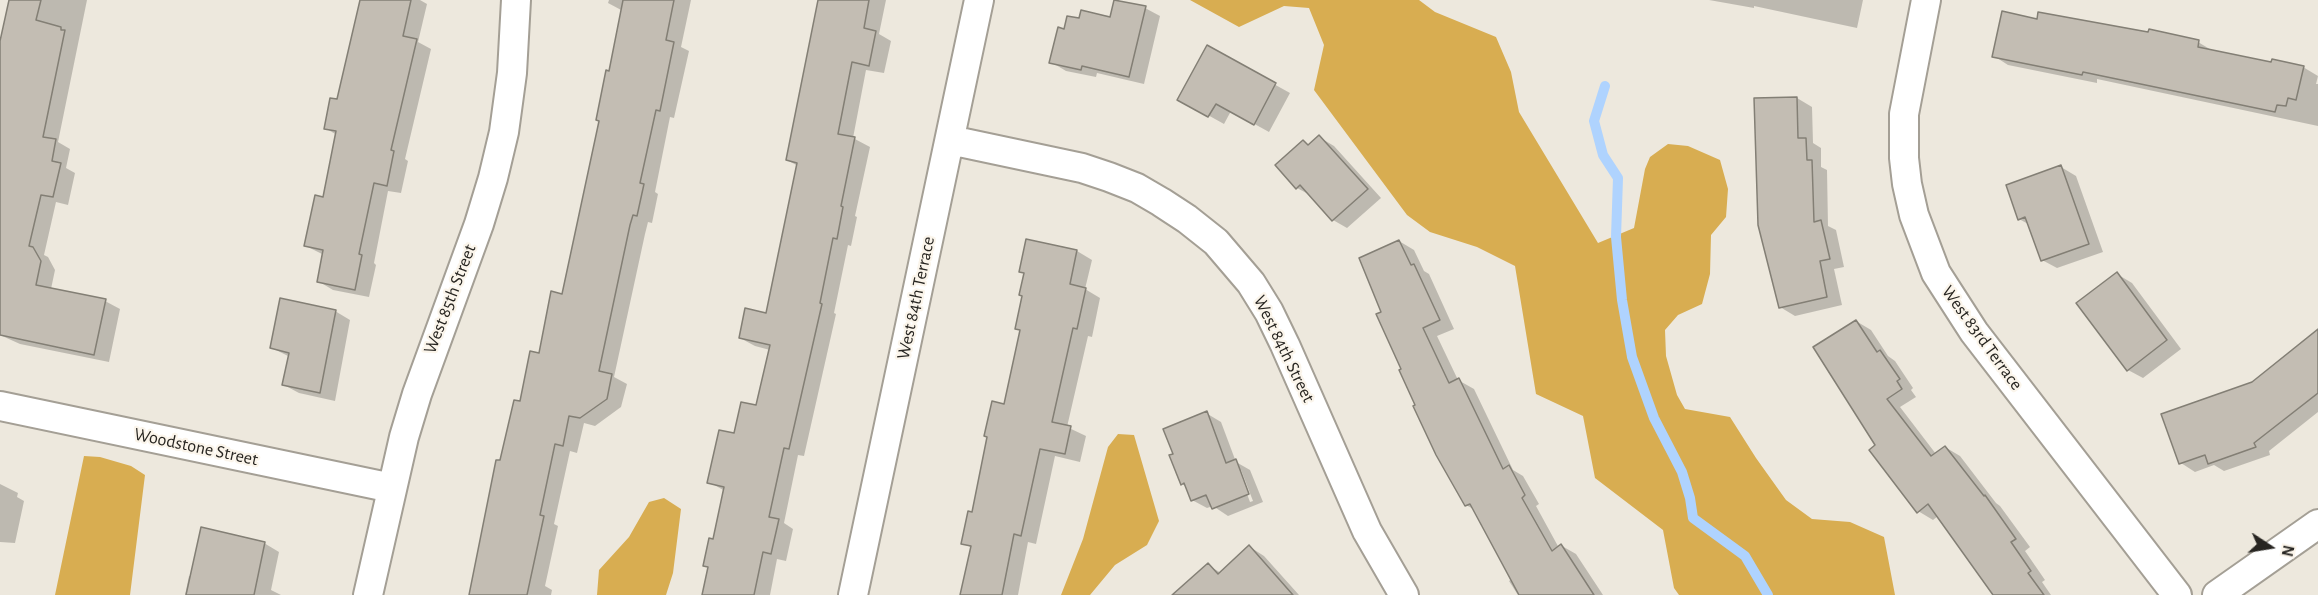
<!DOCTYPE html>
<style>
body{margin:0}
#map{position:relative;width:2318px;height:595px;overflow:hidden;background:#ede8dd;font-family:"Alegreya Sans",sans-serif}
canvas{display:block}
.north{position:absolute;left:2240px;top:517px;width:60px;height:60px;-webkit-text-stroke:4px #fbf5eb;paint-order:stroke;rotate:102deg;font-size:16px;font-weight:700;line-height:24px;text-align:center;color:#272521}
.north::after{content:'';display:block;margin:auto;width:21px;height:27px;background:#272521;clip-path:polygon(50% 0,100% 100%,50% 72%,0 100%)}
</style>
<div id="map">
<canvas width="2318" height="595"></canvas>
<div class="north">N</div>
</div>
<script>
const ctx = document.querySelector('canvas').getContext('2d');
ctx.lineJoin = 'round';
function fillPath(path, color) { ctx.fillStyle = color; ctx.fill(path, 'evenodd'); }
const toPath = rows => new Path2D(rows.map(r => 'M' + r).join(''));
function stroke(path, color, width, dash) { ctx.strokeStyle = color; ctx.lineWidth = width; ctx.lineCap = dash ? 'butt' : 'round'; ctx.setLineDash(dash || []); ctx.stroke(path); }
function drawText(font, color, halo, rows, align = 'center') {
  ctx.font = font + ' "Alegreya Sans",sans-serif'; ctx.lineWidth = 4.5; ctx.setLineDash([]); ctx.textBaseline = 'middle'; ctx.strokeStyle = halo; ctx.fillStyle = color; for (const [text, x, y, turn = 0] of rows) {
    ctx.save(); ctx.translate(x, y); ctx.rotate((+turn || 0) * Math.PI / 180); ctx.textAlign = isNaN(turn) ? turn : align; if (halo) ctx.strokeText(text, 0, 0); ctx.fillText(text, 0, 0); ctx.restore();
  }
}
fillPath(toPath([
 [1190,0,1419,0,1435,12,1496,37,1511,72,1519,112,1598,243,1634,228,1645,169,1650,157,1668,144,1688,146,1720,160,1728,189,1726,217,1711,235,1710,274,1702,304,1678,315,1665,330,1666,356,1677,395,1685,409,1730,417,1756,458,1786,500,1812,519,1850,522,1884,537,1895,595,1679,595,1674,588,1663,530,1595,478,1583,416,1536,394,1515,266,1477,247,1430,232,1407,215,1314,90,1324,45,1309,8,1284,6,1239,27],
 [1118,434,1134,435,1159,521,1147,545,1115,565,1090,595,1061,595,1083,539,1108,447],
 [84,456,100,457,131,466,145,475,130,595,55,595],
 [664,498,681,509,673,573,666,595,597,595,599,570,629,537,649,502]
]), '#d8ad51');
fillPath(toPath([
 [10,0,87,0,58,142,70,149,66,168,75,173,68,205,56,202,44,255,48,257,55,270,51,289,105,301,120,309,109,362,20,344,0,335,0,48],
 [362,0,420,0,427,4,418,42,431,49,405,159,408,161,401,193,388,191,374,263,376,265,369,297,333,290,318,281,324,255,306,246,324,199,337,135,325,128,339,101],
 [609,0,691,0,681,47,689,51,674,118,670,117,655,192,658,194,652,223,648,222,645,234,614,377,627,384,621,407,595,426,584,423,577,453,570,451,554,524,558,526,545,586,552,590,551,595,470,595,501,462,521,403,564,295,623,11,608,3],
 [820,0,886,0,879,34,891,41,884,73,866,70,853,138,870,147,855,216,857,217,851,246,848,245,834,313,836,314,804,456,798,455,784,523,793,529,786,561,777,559,770,595,703,595,709,568,705,565,714,541,725,491,709,482,735,435,757,407,770,350,755,346,740,338,767,314,798,166,787,160],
 [1709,0,1863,0,1857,28,1754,6,1754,8],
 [1145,8,1160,16,1144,84,1097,73,1096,77,1066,71,1051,62,1065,30,1080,20,1111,19],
 [2038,21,2198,42,2213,51,2272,64,2303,67,2318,76,2316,84,2318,84,2318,126,2097,79,2097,83,2008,65,1994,56],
 [1207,47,1290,93,1269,132,1231,111,1224,124,1179,99],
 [1797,98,1812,107,1813,143,1821,148,1821,167,1827,170,1828,226,1836,230,1844,267,1834,269,1842,305,1795,316,1780,307],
 [1319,137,1334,146,1381,198,1347,228,1333,220,1312,196,1297,188,1304,142,1310,146],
 [2061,167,2076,176,2103,252,2057,268,2042,260,2030,225,2019,219],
 [1027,241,1077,251,1092,260,1085,289,1100,298,1092,337,1088,336,1067,427,1086,436,1080,462,1055,456,1036,544,1028,542,1018,595,962,595,972,548,963,543,973,514,989,438,1006,406,1021,331,1017,328,1024,296,1025,274,1021,271],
 [1399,241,1414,250,1424,271,1429,274,1454,329,1437,336,1458,380,1474,389,1513,470,1523,476,1539,504,1536,506,1559,548,1562,546,1576,554,1603,595,1518,595,1509,581,1512,579,1475,510,1466,505,1417,405,1383,312],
 [2117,274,2132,283,2181,349,2143,378,2128,370],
 [335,311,350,320,335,401,299,393,284,385,290,357,272,348],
 [1856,321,1871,330,1888,356,1895,361,1913,388,1911,390,1916,397,1900,407,1936,454,1945,447,1960,456,1996,503,2000,506,2030,547,2025,551,2045,580,2042,582,2051,595,1995,595,1938,516,1933,520,1918,511,1877,445],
 [2318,331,2318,412,2269,451,2270,455,2224,471,2214,465,2195,472,2181,463,2253,383],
 [1206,413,1221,422,1236,462,1250,470,1263,502,1228,516,1213,506,1207,508,1192,500,1187,487,1182,484,1175,455],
 [1238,470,1241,470,1253,501,1250,502],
 [0,484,18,493,17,497,24,501,15,543,0,542],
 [264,543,279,552,271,590,281,595,185,595,189,576,192,576],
 [1250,547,1264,556,1299,595,1191,595,1208,565,1221,573]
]), '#0003');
stroke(toPath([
 [1605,86,1594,121,1603,155,1618,178,1616,237,1622,300,1632,357,1654,418,1682,472,1690,498,1693,518,1745,556,1768,595]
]), '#afd3fe', 10);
const building = toPath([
 [9,0,41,0,36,20,61,27,61,30,65,30,43,137,56,139,52,161,61,163,53,197,41,195,29,246,33,247,41,261,36,285,106,299,94,355,0,335,0,41,9,0],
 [360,0,411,0,403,36,417,39,391,150,394,151,387,186,374,183,359,254,362,255,355,290,317,282,323,250,304,246,315,195,323,197,336,131,324,129,330,98,337,99,360,0],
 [623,0,674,0,666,40,674,42,660,111,656,110,640,183,644,184,637,216,633,215,630,225,599,371,612,374,607,399,580,418,569,416,563,446,555,444,540,515,544,516,527,595,469,595,496,460,500,460,514,400,520,401,530,351,539,353,551,291,562,294,599,121,596,120,606,70,609,71,623,0],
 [818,0,869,0,864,28,876,31,869,66,852,62,838,134,855,137,841,206,843,207,837,239,833,238,820,303,822,304,789,449,784,448,769,517,779,519,771,554,763,552,754,595,702,595,708,567,703,566,709,538,713,539,724,487,707,483,719,430,734,433,741,402,756,405,770,345,739,338,745,308,766,313,797,163,786,160,818,0],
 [1114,0,1146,6,1129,77,1082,66,1081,70,1049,63,1058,27,1064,29,1067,16,1079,18,1081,10,1110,17,1114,0],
 [2002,11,2037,19,2038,12,2148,32,2149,29,2199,40,2198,47,2271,62,2272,59,2304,66,2296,100,2288,98,2286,106,2277,105,2275,112,2083,72,2082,75,1992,57,2002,11],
 [1207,45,1276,83,1254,125,1216,104,1208,117,1177,100,1207,45],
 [1797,97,1798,138,1806,138,1807,160,1812,160,1814,222,1821,220,1830,259,1820,261,1827,297,1779,308,1758,225,1754,98,1797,97],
 [1319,135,1368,189,1332,221,1300,185,1296,189,1275,165,1303,140,1308,145,1319,135],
 [2061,165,2089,244,2041,261,2025,217,2018,220,2006,185,2061,165],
 [1026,239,1077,250,1070,284,1086,288,1077,329,1073,328,1052,422,1071,426,1065,454,1040,449,1021,536,1014,534,1002,595,960,595,971,546,961,544,968,511,972,512,987,437,984,436,992,401,1004,404,1020,330,1015,329,1022,296,1019,295,1024,273,1019,272,1026,239],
 [1399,240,1411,265,1414,264,1440,320,1423,328,1449,383,1459,378,1503,469,1509,465,1525,495,1522,498,1552,551,1561,544,1594,595,1519,595,1470,504,1465,506,1436,455,1413,406,1415,405,1399,370,1401,369,1376,314,1381,312,1359,258,1399,240],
 [2117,272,2167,340,2127,371,2076,303,2117,272],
 [280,298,336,310,320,393,282,385,289,353,270,348,280,298],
 [1856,320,1877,352,1880,350,1900,379,1897,381,1902,389,1887,399,1931,456,1945,446,1984,496,1985,495,2016,539,2011,542,2031,571,2028,573,2044,595,1993,595,1928,504,1917,513,1869,450,1875,445,1813,347,1856,320],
 [2318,329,2318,393,2254,443,2256,447,2208,464,2205,455,2179,464,2161,414,2252,382,2318,329],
 [1207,411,1226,463,1236,459,1249,494,1212,509,1206,495,1191,501,1184,483,1181,485,1169,455,1173,454,1163,429,1207,411],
 [201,527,265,542,254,595,186,595,201,527],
 [1249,545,1293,595,1172,595,1208,563,1218,574,1249,545]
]);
fillPath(building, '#c3bdb3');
stroke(building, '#837f75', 1.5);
const minor = toPath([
 [1926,0,1904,114,1904,158,1907,184,1914,215,1936,273,1974,332,2177,595],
 [950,140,1082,168,1109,177,1137,188,1161,202,1187,219,1216,242,1251,283,1269,312,1285,345,1367,531,1404,595],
 [0,406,392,488],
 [368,595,404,437,417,394,479,224,493,178,504,132,512,73,516,0],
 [853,595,979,0],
 [2217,595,2318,524]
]);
stroke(minor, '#a49f95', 32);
stroke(minor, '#fff', 28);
drawText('18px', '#272521', '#fbf5eb', [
 ["West 84th Terrace",916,298,-78],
 ["West 85th Street",450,299,-69],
 ["West 83rd Terrace",1982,338,54],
 ["West 84th Street",1284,349,64],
 ["Woodstone Street",196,447,12]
]);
</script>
